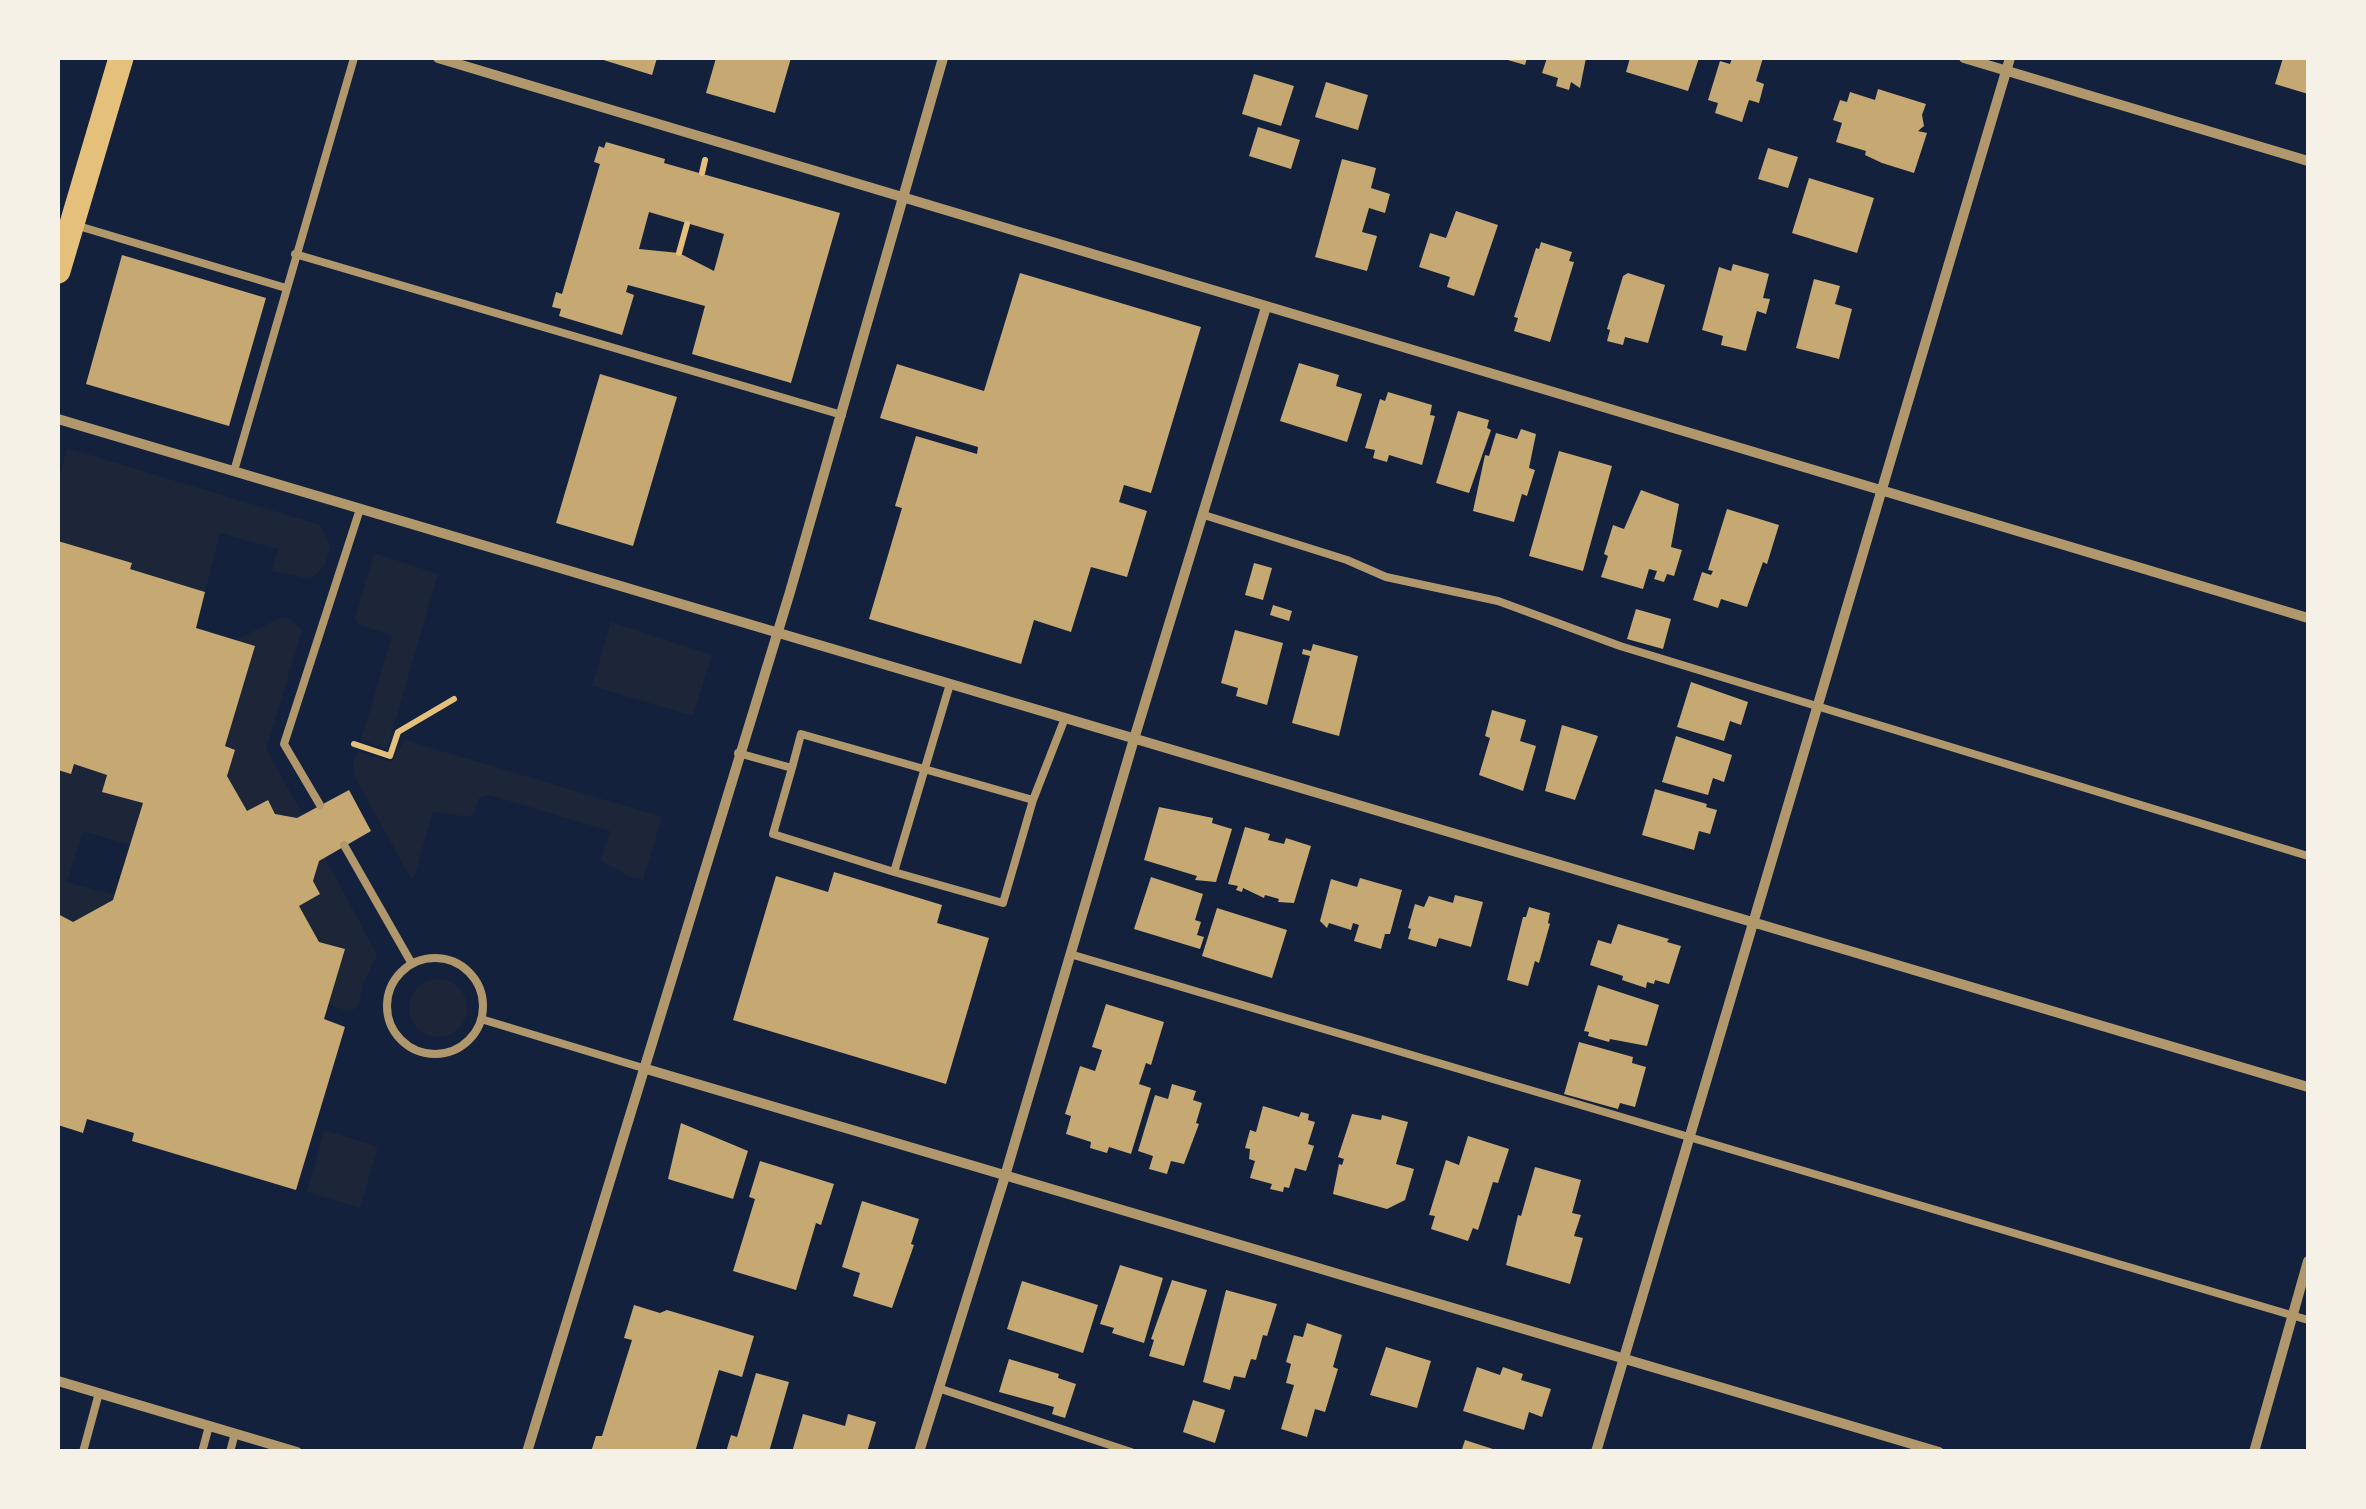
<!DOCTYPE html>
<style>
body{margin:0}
#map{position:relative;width:2366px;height:1509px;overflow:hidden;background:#14213d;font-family:Barlow,sans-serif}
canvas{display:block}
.frame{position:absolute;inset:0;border:60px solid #f6f1e7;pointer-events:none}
</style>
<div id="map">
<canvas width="2366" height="1509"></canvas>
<div class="frame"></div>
</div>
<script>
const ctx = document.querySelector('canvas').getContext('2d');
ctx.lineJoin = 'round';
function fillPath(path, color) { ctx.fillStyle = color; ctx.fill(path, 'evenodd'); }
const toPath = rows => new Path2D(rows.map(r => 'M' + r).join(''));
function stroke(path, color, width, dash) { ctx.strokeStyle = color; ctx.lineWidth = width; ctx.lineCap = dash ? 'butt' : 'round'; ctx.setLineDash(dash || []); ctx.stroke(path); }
fillPath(toPath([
 [67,448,320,525,330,546,325,565,311,579,272,571,278,549,220,533,205,592,130,569,131,563,58,541,58,482],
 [374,553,438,574,387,749,361,740,392,636,358,624,355,619],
 [282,617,292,620,302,631,266,749,303,815,297,818,275,814,267,800,247,811,227,776,235,751,225,746,254,646,236,640],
 [611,622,712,655,693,716,592,686],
 [405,740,662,817,643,880,630,877,600,860,610,831,490,795,479,798,474,813,469,817,433,812,415,875,411,879,355,777,353,765,357,751,391,762],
 [74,764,107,774,102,792,143,803,130,845,83,831,67,882,115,895,113,900,73,922,58,914,58,770,71,773],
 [325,857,377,955,362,987,359,1005,350,1012,328,1004,345,949,319,942,299,906,319,894,313,881,319,861],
 '409 1008a29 29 0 1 1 58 0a29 29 0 1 1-58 0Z',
 [324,1130,378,1147,360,1208,307,1192]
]), '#1d2539');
fillPath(toPath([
 [597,58,657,58,652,75],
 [716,58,791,58,775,113,706,93],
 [1501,58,1527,58,1525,65],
 [1547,58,1586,58,1580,88,1571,82,1569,90,1556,86,1558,78,1542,73],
 [1630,58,1699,58,1688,91,1626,72],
 [1732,58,1763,58,1756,81,1764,84,1759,103,1749,100,1742,122,1715,113,1718,103,1708,100,1720,61,1730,64],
 [2283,58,2308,58,2308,94,2275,84],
 [1254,74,1294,86,1281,126,1242,114],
 [1326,82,1368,95,1358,130,1315,117],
 [1878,89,1926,104,1922,115,1924,126,1918,131,1927,133,1914,173,1882,163,1865,155,1866,151,1836,142,1842,123,1833,120,1840,100,1847,102,1850,92,1875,100],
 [1258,127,1300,140,1291,169,1249,156],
 [606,142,665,159,664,163,840,213,791,383,692,354,705,306,628,285,626,292,634,295,622,335,559,316,561,309,552,307,556,292,562,294,600,164,594,162,599,146,604,148],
 [649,212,724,234,714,271,679,253,639,249],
 [1768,148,1798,157,1788,188,1758,179],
 [1342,159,1376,168,1371,188,1390,194,1385,213,1369,208,1362,232,1377,236,1367,271,1315,257],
 [1809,178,1874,198,1857,253,1792,233],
 [1456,211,1498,225,1474,296,1447,287,1450,277,1419,267,1430,233,1446,238],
 [1541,242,1572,252,1569,261,1574,262,1550,342,1514,331,1518,318,1514,317,1536,248,1539,249],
 [122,255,266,298,229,426,86,384],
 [1733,264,1769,274,1763,298,1770,299,1766,314,1757,311,1746,351,1721,345,1723,336,1702,330,1719,267,1731,271],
 [1020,273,1201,327,1151,493,1124,485,1119,502,1147,511,1127,577,1091,567,1071,632,1034,620,1021,664,869,619,902,508,895,506,916,436,977,454,978,447,880,418,897,364,984,391],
 [1628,273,1665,285,1648,343,1625,337,1623,345,1607,341,1610,330,1607,329,1623,276],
 [1814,279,1840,286,1835,304,1852,309,1839,359,1796,348],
 [1299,363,1339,375,1336,386,1362,394,1347,442,1280,421],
 [600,374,677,397,633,546,556,523],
 [1388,392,1432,405,1430,415,1435,416,1422,465,1389,455,1387,462,1373,458,1375,450,1365,448,1380,399,1385,401],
 [1458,411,1489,420,1487,428,1491,430,1469,493,1436,483],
 [1521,429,1536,434,1529,468,1535,470,1527,496,1522,494,1514,522,1473,511,1485,455,1489,456,1496,433,1517,439],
 [1559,451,1612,466,1583,571,1529,556],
 [1641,490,1679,504,1671,547,1682,550,1674,576,1667,574,1664,582,1654,579,1657,571,1649,569,1643,589,1601,577,1608,556,1604,554,1613,525,1624,529],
 [1727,509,1779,525,1767,564,1763,562,1747,607,1721,599,1718,608,1693,600,1702,572,1711,575,1713,571,1708,570],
 [58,541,132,563,130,569,205,592,196,628,255,646,225,746,235,750,227,776,247,811,268,800,275,814,297,818,349,790,371,831,319,861,313,881,320,894,299,906,319,942,345,949,324,1019,345,1027,296,1190,132,1141,134,1133,87,1119,83,1133,58,1125,58,914,73,922,113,900,143,803,102,792,107,775,74,764,71,774,58,770],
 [1254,563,1272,568,1263,600,1245,595],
 [1273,605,1292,611,1289,621,1270,615],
 [1636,609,1671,619,1663,649,1627,639],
 [1235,630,1283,643,1267,705,1236,696,1238,688,1221,683],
 [1313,644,1358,656,1339,736,1292,723,1310,656,1302,654,1303,649,1311,651],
 [1691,682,1748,702,1741,725,1730,721,1724,741,1677,727],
 [1492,710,1526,720,1520,741,1536,746,1523,791,1479,775,1490,738,1485,736],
 [1562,725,1598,736,1575,800,1545,791],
 [1676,736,1732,755,1724,782,1713,778,1708,795,1662,782],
 [1655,789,1707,804,1706,807,1717,810,1710,834,1699,831,1694,850,1642,835],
 [1159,807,1213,818,1212,823,1232,829,1216,882,1195,880,1197,876,1144,860],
 [1245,827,1270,834,1268,840,1284,844,1286,838,1311,846,1294,903,1278,902,1279,899,1265,895,1264,898,1243,888,1242,892,1236,890,1238,886,1228,884],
 [834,872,942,905,937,923,989,938,946,1084,733,1020,776,876,828,892],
 [1151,877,1203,894,1195,920,1201,922,1197,935,1204,937,1200,949,1134,929],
 [1360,878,1402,890,1390,934,1385,934,1381,949,1354,941,1359,925,1353,923,1351,930,1329,923,1327,928,1320,921,1331,879,1357,887],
 [1455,895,1483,902,1471,947,1439,938,1436,947,1408,939,1411,929,1408,928,1415,904,1424,907,1429,896,1453,903],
 [1529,907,1550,913,1548,923,1550,924,1539,963,1535,961,1528,986,1507,980,1523,917,1526,917],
 [1217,908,1287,930,1272,978,1202,956],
 [1618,924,1669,939,1667,942,1681,946,1669,984,1655,980,1654,984,1647,982,1646,988,1622,980,1623,976,1590,965,1598,940,1611,944],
 [1598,985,1659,1005,1647,1046,1610,1039,1609,1042,1588,1036,1589,1032,1584,1031],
 [1106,1004,1164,1022,1151,1065,1146,1063,1139,1084,1151,1088,1131,1154,1109,1147,1107,1153,1090,1148,1091,1142,1066,1134,1071,1116,1065,1114,1080,1066,1095,1071,1102,1050,1092,1047],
 [1579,1042,1633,1057,1632,1063,1646,1067,1635,1107,1620,1103,1618,1109,1564,1094],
 [1172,1084,1196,1091,1193,1100,1202,1103,1196,1123,1199,1124,1184,1164,1171,1161,1167,1174,1149,1169,1153,1156,1138,1151,1155,1095,1168,1099],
 [1263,1106,1299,1117,1301,1112,1309,1114,1308,1120,1315,1122,1308,1144,1314,1146,1306,1171,1295,1168,1289,1188,1284,1187,1283,1192,1270,1189,1272,1184,1250,1178,1255,1161,1249,1159,1250,1149,1245,1148,1250,1130,1256,1132],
 [1352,1114,1381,1120,1382,1115,1408,1122,1396,1164,1414,1169,1405,1200,1387,1209,1333,1194,1339,1164,1342,1165,1344,1159,1338,1157],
 [681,1123,748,1151,733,1199,668,1179],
 [1468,1136,1509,1149,1498,1183,1493,1182,1478,1230,1473,1228,1468,1241,1431,1229,1435,1216,1429,1215,1446,1160,1459,1165],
 [760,1161,834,1184,821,1225,816,1223,796,1290,733,1271,755,1199,749,1197],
 [1535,1167,1581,1180,1572,1213,1581,1215,1574,1236,1583,1238,1570,1284,1506,1265,1518,1215,1521,1216],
 [862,1201,919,1219,911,1244,914,1245,892,1308,853,1296,860,1273,842,1267],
 [1120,1265,1163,1278,1144,1343,1112,1333,1114,1328,1100,1324],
 [1172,1280,1207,1290,1184,1366,1149,1356,1154,1340,1151,1339],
 [1022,1281,1098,1305,1083,1353,1007,1329],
 [1226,1290,1277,1304,1267,1336,1263,1335,1256,1360,1251,1359,1245,1378,1234,1376,1230,1390,1203,1382],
 [634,1305,660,1313,667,1310,754,1336,742,1377,719,1370,695,1452,591,1452,596,1436,602,1436,632,1340,624,1338],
 [1307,1323,1342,1335,1333,1367,1338,1369,1325,1412,1315,1409,1307,1437,1281,1429,1294,1385,1286,1383,1291,1364,1286,1362,1294,1335,1303,1337],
 [1386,1347,1431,1361,1417,1408,1370,1395],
 [1009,1359,1059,1374,1058,1378,1076,1384,1065,1418,1052,1414,1054,1407,999,1392],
 [1477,1367,1500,1375,1503,1367,1523,1374,1521,1380,1551,1389,1542,1417,1529,1412,1524,1430,1463,1411],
 [756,1373,789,1382,769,1452,726,1452,731,1435,737,1437],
 [1193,1400,1225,1410,1215,1443,1183,1432],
 [803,1414,845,1426,848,1414,876,1422,867,1452,792,1452],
 [1465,1440,1499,1451,1499,1452,1461,1452]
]), '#c6a872');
stroke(toPath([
 [702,173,705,160],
 [679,253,687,224],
 [354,744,390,756,398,732,454,699]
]), '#e5c07b', 6);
stroke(toPath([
 [75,225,286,288],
 [295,254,842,415],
 [234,471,354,58],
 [1204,515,1347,560,1386,577,1498,601,1620,646,2308,856],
 [950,684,894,872,1003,903,1033,800,1065,718],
 [738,753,792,768,773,834,894,872],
 [792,768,801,734,1033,800],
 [320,805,284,744,360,509],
 [344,845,412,964],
 [1070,954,2308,1320],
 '387 1006a48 48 0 1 1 96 0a48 48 0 1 1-96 0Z',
 [481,1019,643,1068],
 [938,1388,1131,1452],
 [83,1452,99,1393],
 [202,1452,209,1426],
 [230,1452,235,1433]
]), '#b1986c', 8);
stroke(toPath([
 [438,58,2308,618],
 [1964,58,2308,161],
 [58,419,2308,1087],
 [643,1068,1939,1452],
 [58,1381,297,1452],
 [527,1452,790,592,943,58],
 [919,1452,1005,1176,1134,739,1266,307],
 [1596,1452,2010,58],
 [2254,1452,2308,1261]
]), '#b1986c', 10);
stroke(toPath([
 [58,271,121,58]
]), '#e5c07b', 25);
</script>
